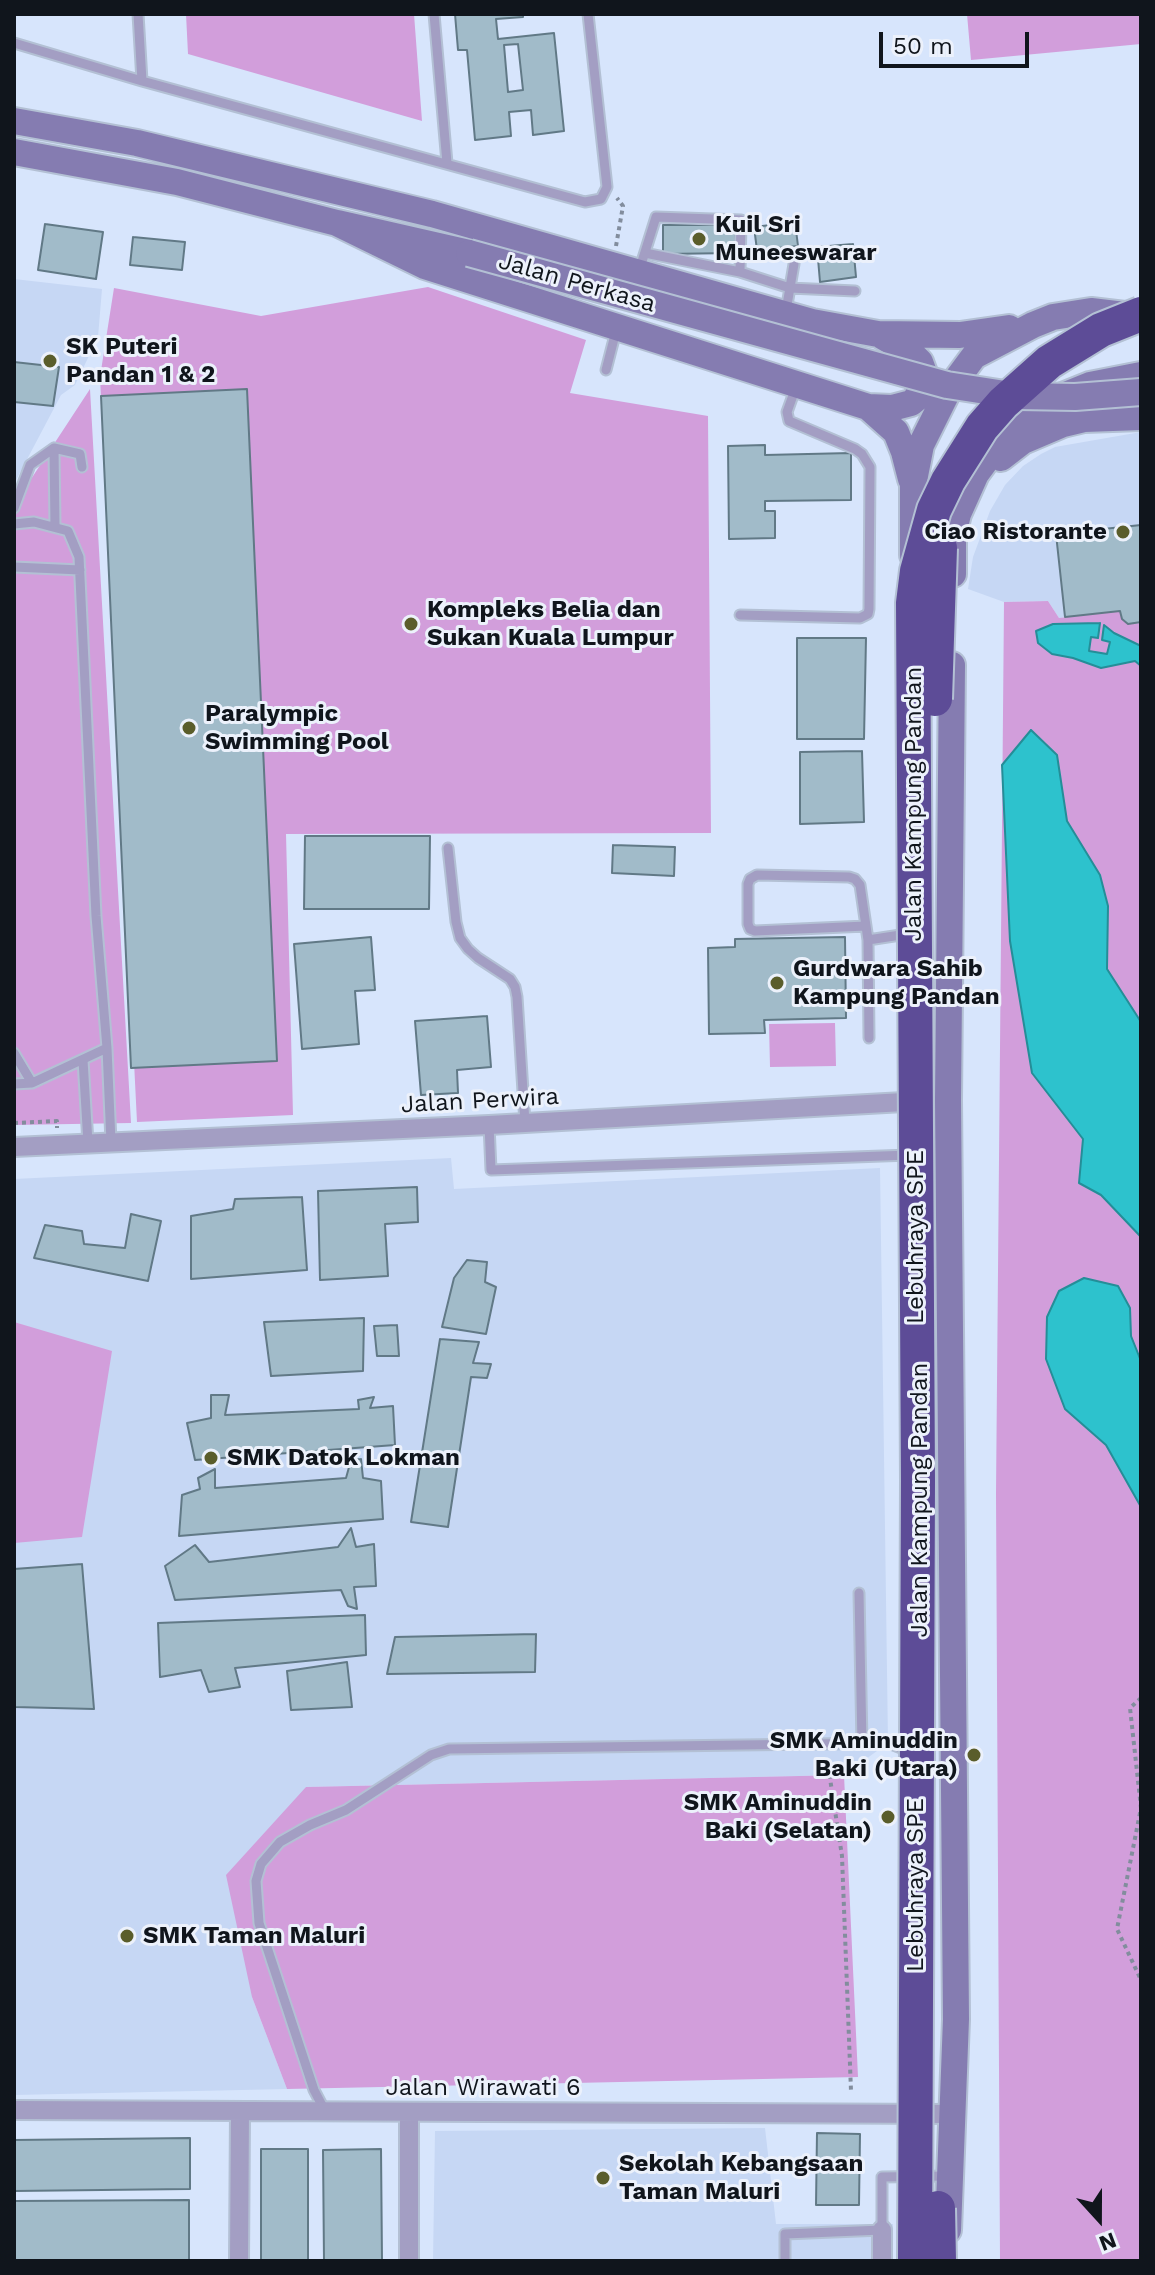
<!DOCTYPE html>
<style>
body{margin:0}
#map{position:relative;width:1155px;height:2275px;overflow:hidden;background:#d7e5fc;font-family:"Work Sans",sans-serif}
canvas{display:block}
.frame{position:absolute;inset:0;border:16px solid #10151c;pointer-events:none}
.north{position:absolute;left:1059px;top:2179px;width:80px;height:80px;-webkit-text-stroke:6px #ecf1fb;paint-order:stroke;rotate:159deg;font-size:22px;font-weight:700;line-height:32px;text-align:center;color:#10151c}
.north::after{content:'';display:block;margin:auto;width:28px;height:36px;background:#10151c;clip-path:polygon(50% 0,100% 100%,50% 72%,0 100%)}
.scale{position:absolute;left:879px;top:32px;width:150px;height:36px;box-sizing:border-box;border:4px solid #10151c;border-top:0;padding-left:10px;font-size:24px;line-height:28px;white-space:nowrap;color:#10151c;-webkit-text-stroke:6px #ecf1fb;paint-order:stroke}
</style>
<div id="map">
<canvas width="1155" height="2275"></canvas>
<div class="frame"></div>
<div class="north">N</div>
<div class="scale">50 m</div>
</div>
<script>
const ctx = document.querySelector('canvas').getContext('2d');
ctx.lineJoin = 'round';
function fillPath(path, color) { ctx.fillStyle = color; ctx.fill(path, 'evenodd'); }
const toPath = rows => new Path2D(rows.map(r => 'M' + r).join(''));
function stroke(path, color, width, dash) { ctx.strokeStyle = color; ctx.lineWidth = width; ctx.lineCap = dash ? 'butt' : 'round'; ctx.setLineDash(dash || []); ctx.stroke(path); }
function drawText(font, color, halo, rows, align = 'center') {
  ctx.font = font + ' "Work Sans",sans-serif'; ctx.lineWidth = 6; ctx.setLineDash([]); ctx.textBaseline = 'middle'; ctx.strokeStyle = halo; ctx.fillStyle = color; for (const [text, x, y, turn = 0] of rows) {
    ctx.save(); ctx.translate(x, y); ctx.rotate((+turn || 0) * Math.PI / 180); ctx.textAlign = isNaN(turn) ? turn : align; if (halo) ctx.strokeText(text, 0, 0); ctx.fillText(text, 0, 0); ctx.restore();
  }
}
fillPath(toPath([
 [14,279,102,289,98,337,75,385,61,395,14,484],
 [1141,432,1141,622,1128,624,1122,619,1119,612,1059,618,1048,601,1004,602,968,589,973,557,990,511,1005,485,1023,466,1041,454,1055,447],
 [451,1158,454,1189,880,1168,888,1743,844,1775,306,1787,252,1997,287,2089,14,2095,14,1179],
 [765,2128,776,2224,893,2224,893,2261,433,2261,435,2131]
]), '#c6d7f4');
fillPath(toPath([
 [186,14,414,14,422,121,188,54],
 [967,14,1141,14,1141,44,971,60],
 [428,287,586,340,570,393,708,416,711,833,286,834,293,1115,137,1122,100,377,114,288,261,316],
 [90,389,131,1123,14,1125,14,505],
 [1048,601,1059,618,1120,611,1122,619,1128,624,1140,623,1141,609,1141,2261,1000,2261,996,1493,1004,602],
 [835,1023,836,1066,770,1067,769,1024],
 [14,1322,112,1351,82,1537,14,1543],
 [844,1775,858,2077,287,2089,252,1997,226,1875,306,1787]
]), '#d29edb');
const water = toPath([
 [1100,623,1098,638,1091,637,1089,651,1107,654,1110,642,1102,640,1104,625,1114,633,1141,646,1141,666,1135,661,1101,668,1073,658,1052,654,1038,643,1036,631,1053,624,1100,623],
 [1031,730,1057,755,1067,821,1100,875,1108,906,1107,969,1141,1022,1141,1237,1101,1195,1079,1183,1083,1139,1032,1073,1010,941,1002,765,1031,730],
 [1084,1278,1118,1286,1130,1308,1131,1336,1141,1361,1141,1507,1106,1445,1065,1409,1046,1359,1047,1317,1059,1291,1084,1278]
]);
fillPath(water, '#2dc2cd');
stroke(water, '#248e98', 2);
const building = toPath([
 [455,14,523,14,523,17,496,19,498,39,554,33,564,131,533,135,531,110,509,112,511,136,475,140,467,50,458,50,455,14],
 [518,44,523,90,508,92,504,45,518,44],
 [795,222,798,246,757,250,754,227,795,222],
 [45,224,103,232,96,279,38,270,45,224],
 [663,225,735,225,735,253,663,254,663,225],
 [133,237,185,242,182,270,130,265,133,237],
 [853,244,856,277,820,282,817,247,853,244],
 [14,362,59,367,53,406,14,402,14,362],
 [247,389,277,1061,131,1068,101,396,247,389],
 [765,445,765,455,851,453,851,500,765,501,765,511,775,511,775,538,729,539,728,446,765,445],
 [1141,525,1141,622,1128,624,1122,619,1120,611,1065,617,1056,534,1141,525],
 [797,638,866,638,864,739,797,739,797,638],
 [862,751,864,822,800,824,800,752,862,751],
 [305,836,430,836,429,909,304,909,305,836],
 [613,845,675,847,674,876,612,873,613,845],
 [371,937,375,990,355,991,359,1044,302,1049,294,944,371,937],
 [845,937,846,1018,764,1020,765,1033,709,1034,708,948,735,947,735,939,845,937],
 [487,1016,491,1067,457,1070,458,1093,421,1095,415,1021,487,1016],
 [417,1187,418,1222,385,1224,388,1276,320,1280,318,1191,417,1187],
 [302,1197,307,1270,191,1279,191,1216,233,1209,235,1199,302,1197],
 [131,1214,161,1221,148,1281,34,1258,45,1225,82,1231,84,1244,125,1248,131,1214],
 [467,1260,487,1262,485,1282,496,1287,486,1334,442,1327,454,1278,467,1260],
 [364,1318,363,1371,271,1376,264,1322,364,1318],
 [397,1325,399,1356,377,1356,374,1326,397,1325],
 [440,1339,479,1342,473,1363,491,1364,487,1378,471,1377,448,1527,411,1522,440,1339],
 [211,1395,229,1395,225,1415,359,1409,358,1400,374,1397,370,1408,393,1406,395,1445,195,1460,187,1423,211,1418,211,1395],
 [361,1459,363,1478,381,1481,383,1519,179,1536,182,1495,200,1489,198,1478,215,1469,215,1488,346,1478,351,1460,361,1459],
 [351,1528,356,1547,374,1544,376,1586,354,1587,357,1609,348,1606,341,1590,175,1600,165,1566,195,1545,209,1562,338,1547,351,1528],
 [82,1564,94,1709,14,1707,14,1569,82,1564],
 [365,1615,366,1655,235,1668,240,1687,209,1692,201,1670,160,1677,158,1623,365,1615],
 [536,1634,535,1672,387,1674,395,1637,536,1634],
 [347,1662,352,1707,291,1710,287,1671,347,1662],
 [817,2133,860,2134,859,2205,816,2205,817,2133],
 [190,2138,190,2189,14,2191,14,2140,190,2138],
 [261,2149,308,2149,308,2261,261,2261,261,2149],
 [381,2149,382,2261,324,2261,323,2150,381,2149],
 [189,2200,189,2261,14,2261,14,2201,189,2200]
]);
fillPath(building, '#a1bbc9');
stroke(building, '#617986', 2);
const lane = toPath([
 [138,14,142,81],
 [434,14,447,163],
 [14,43,142,81,585,202,601,199,607,187,588,14],
 [639,271,656,217,741,220,740,272,645,253],
 [740,272,790,288,855,291],
 [786,311,794,264],
 [606,370,616,331],
 [54,448,55,527],
 [14,508,30,465,54,448,80,454,82,467],
 [14,524,34,522,68,531,79,557,96,916,107,1048,32,1083,14,1084],
 [14,567,80,570],
 [740,615,860,618,868,614,869,609,870,467,862,454,855,449,789,421,787,412,796,387],
 [448,848,456,922,460,938,468,949,478,958,510,979,515,987,517,997,525,1123],
 [866,926,755,931,750,929,748,924,748,884,750,879,757,875,849,877,855,879,860,885,866,926,868,940,869,1038],
 [868,940,907,934],
 [107,1048,111,1142],
 [14,1053,32,1083],
 [83,1060,88,1143],
 [489,1125,491,1170,910,1155],
 [859,1593,862,1744],
 [325,2111,314,2090,259,1923,256,1881,261,1864,280,1842,310,1825,346,1810,431,1755,449,1749,888,1743,911,1752],
 [785,2261,785,2234,882,2230,882,2177,947,2176]
]);
const street = toPath([
 [14,1147,489,1125,922,1101],
 [14,2110,953,2114],
 [409,2112,409,2261],
 [882,2230,882,2261],
 [239,2261,240,2111]
]);
const secondary = toPath([
 [14,121,137,143,432,214,812,322,878,334,960,335,1009,328],
 [14,152,177,182,337,223,469,253],
 [337,223,425,266,868,407,896,432,904,452,911,479],
 [868,407,892,408,911,403,917,398,924,373,920,362,911,353,882,336],
 [1001,458,1023,441,1063,424,1084,419,1141,417],
 [913,555,913,486,921,445,948,391,974,356,1033,325,1053,317,1091,311,1133,316],
 [953,574,953,535,958,514,976,474,1002,439,1017,424,1053,400,1090,385,1141,375],
 [948,2230,956,2019,948,1100,952,665]
]);
stroke(lane, '#b3c0d4', 13);
stroke(street, '#b3c0d4', 22);
stroke(secondary, '#b3c0d4', 30);
stroke(toPath([
 [616,246,623,206,617,198],
 [14,1123,57,1121,57,1128],
 [1141,1698,1130,1708,1141,1808,1117,1929,1141,1980],
 [827,1759,842,1856,851,2091]
]), '#828d9d', 4, [4, 4]);
stroke(lane, '#a39ec3', 9);
stroke(street, '#a39ec3', 18);
stroke(secondary, '#857cb1', 26);
const secondaryBridge = toPath([
 [469,253,947,385,1018,396,1075,397,1141,392]
]);
const highwayBridge = toPath([
 [935,699,940,548],
 [938,2208,939,2261],
 [915,2261,918,1481,913,603,917,571,934,510,948,481,982,427,1003,403,1049,362,1101,330,1141,314]
]);
stroke(secondaryBridge, '#b3c0d4', 30, []);
stroke(highwayBridge, '#b3c0d4', 38, []);
stroke(secondaryBridge, '#857cb1', 26);
stroke(highwayBridge, '#5d4c97', 34);
for (const [x, y, r, color] of [
 [699,239,8,"#5a5d2b"],
 [50,361,8,"#5a5d2b"],
 [1123,532,8,"#5a5d2b"],
 [411,624,8,"#5a5d2b"],
 [189,728,8,"#5a5d2b"],
 [777,983,8,"#5a5d2b"],
 [211,1458,8,"#5a5d2b"],
 [974,1755,8,"#5a5d2b"],
 [888,1817,8,"#5a5d2b"],
 [127,1936,8,"#5a5d2b"],
 [603,2178,8,"#5a5d2b"]
]) { const dot = new Path2D(); dot.arc(x, y, r, 0, 2 * Math.PI); ctx.fillStyle = color; ctx.fill(dot); stroke(dot, '#ecf1fb', 3); }
drawText('bold 24px', '#10151c', '#ecf1fb', [
 ["Kuil Sri",715,225],
 ["Muneeswarar",715,253],
 ["SK Puteri",66,347],
 ["Pandan 1 & 2",66,375],
 ["Ciao Ristorante",1107,532,"right"],
 ["Kompleks Belia dan",427,610],
 ["Sukan Kuala Lumpur",427,638],
 ["Paralympic",205,714],
 ["Swimming Pool",205,742],
 ["Gurdwara Sahib",793,969],
 ["Kampung Pandan",793,997],
 ["SMK Datok Lokman",227,1458],
 ["SMK Aminuddin",958,1741,"right"],
 ["Baki (Utara)",958,1769,"right"],
 ["SMK Aminuddin",872,1803,"right"],
 ["Baki (Selatan)",872,1831,"right"],
 ["SMK Taman Maluri",143,1936],
 ["Sekolah Kebangsaan",619,2164],
 ["Taman Maluri",619,2192]
], 'left');
drawText('24px', '#10151c', '#ecf1fb', [
 ["Jalan Perkasa",577,283,16],
 ["Jalan Kampung Pandan",914,804,-90],
 ["Jalan Perwira",480,1101,-3],
 ["Lebuhraya SPE",916,1237,-90],
 ["Jalan Kampung Pandan",920,1500,-90],
 ["Lebuhraya SPE",916,1885,-90],
 ["Jalan Wirawati 6",483,2088]
]);
</script>
